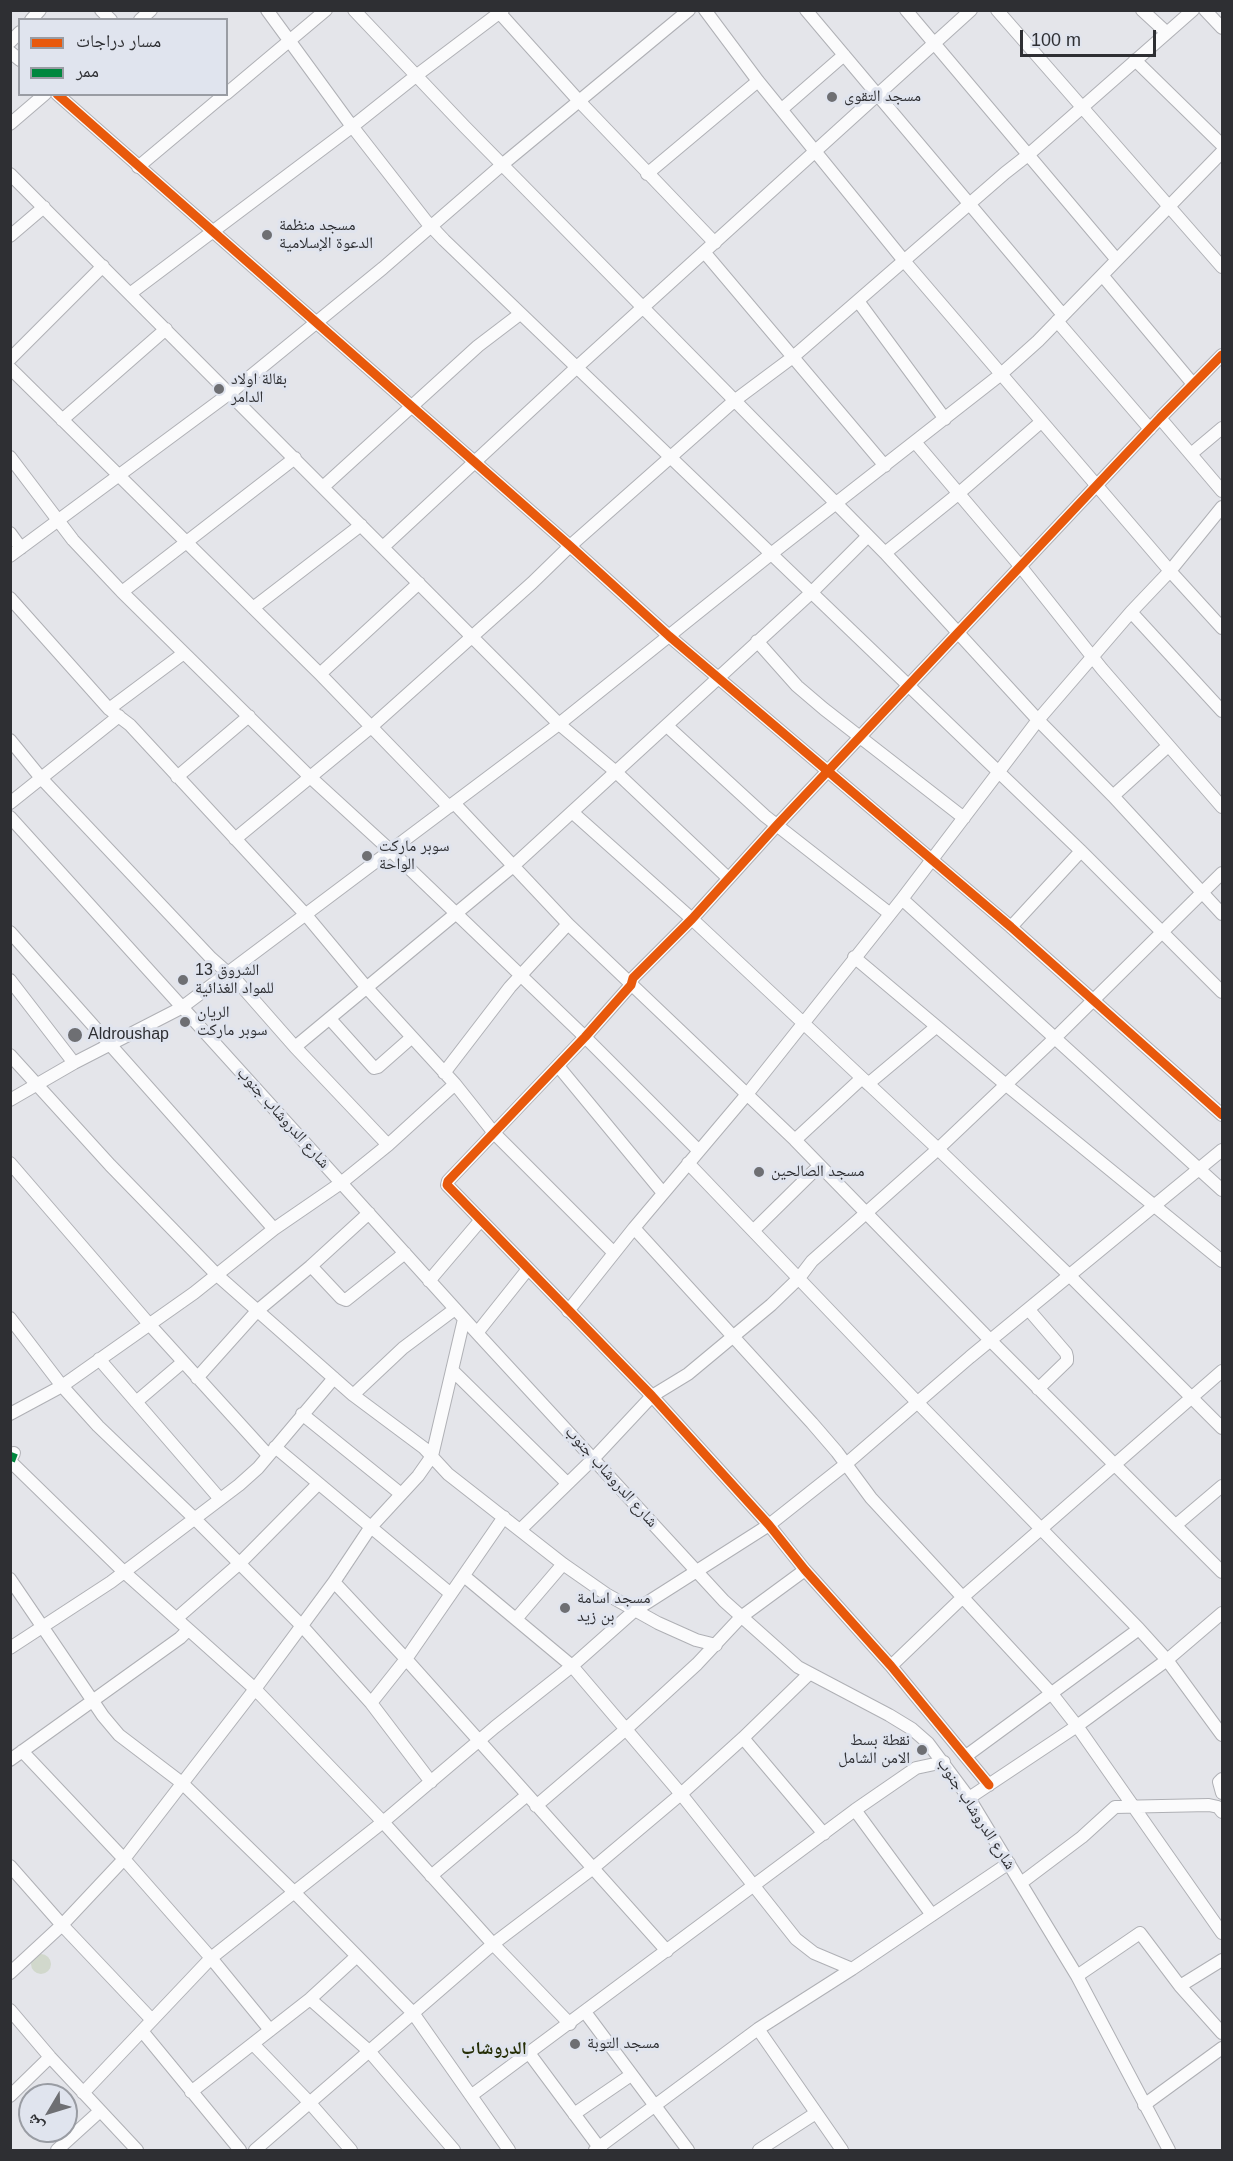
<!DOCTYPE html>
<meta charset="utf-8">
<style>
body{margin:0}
#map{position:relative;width:1233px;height:2161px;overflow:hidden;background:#e4e5ea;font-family:Arial,"Noto Naskh Arabic",sans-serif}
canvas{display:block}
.frame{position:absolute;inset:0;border:12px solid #2e2f33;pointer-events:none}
.legend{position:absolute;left:18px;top:18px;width:210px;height:78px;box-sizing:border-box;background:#e0e4ee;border:2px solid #999ca3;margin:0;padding:8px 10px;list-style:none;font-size:18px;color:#2e2f33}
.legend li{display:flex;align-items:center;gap:12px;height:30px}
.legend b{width:30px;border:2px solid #999ca3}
.north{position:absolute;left:18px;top:2083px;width:60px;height:60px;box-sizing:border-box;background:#e0e4ee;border:2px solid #999ca3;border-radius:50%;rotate:232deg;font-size:16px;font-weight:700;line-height:24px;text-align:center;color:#2e2f33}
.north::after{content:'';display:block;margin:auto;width:21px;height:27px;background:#6e6f73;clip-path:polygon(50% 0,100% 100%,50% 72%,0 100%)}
.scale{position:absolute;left:1020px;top:30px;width:136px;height:27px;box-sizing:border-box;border:3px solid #2e2f33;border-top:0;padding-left:8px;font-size:18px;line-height:21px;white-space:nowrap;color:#2e2f33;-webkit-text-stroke:4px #e0e4ee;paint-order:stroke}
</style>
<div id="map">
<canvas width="1233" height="2161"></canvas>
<div class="frame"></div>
<ul class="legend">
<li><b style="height:8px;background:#e8590c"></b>مسار دراجات</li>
<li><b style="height:8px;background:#00873e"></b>ممر</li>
</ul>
<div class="north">ش</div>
<div class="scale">100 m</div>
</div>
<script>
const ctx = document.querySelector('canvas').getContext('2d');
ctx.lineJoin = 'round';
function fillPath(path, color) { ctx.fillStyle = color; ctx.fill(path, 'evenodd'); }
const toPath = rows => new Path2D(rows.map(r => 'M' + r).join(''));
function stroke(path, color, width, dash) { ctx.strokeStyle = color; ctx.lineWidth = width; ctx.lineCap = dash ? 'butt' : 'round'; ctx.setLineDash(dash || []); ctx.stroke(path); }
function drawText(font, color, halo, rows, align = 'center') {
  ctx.font = font + ' Arial,"Noto Naskh Arabic",sans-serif'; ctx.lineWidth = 6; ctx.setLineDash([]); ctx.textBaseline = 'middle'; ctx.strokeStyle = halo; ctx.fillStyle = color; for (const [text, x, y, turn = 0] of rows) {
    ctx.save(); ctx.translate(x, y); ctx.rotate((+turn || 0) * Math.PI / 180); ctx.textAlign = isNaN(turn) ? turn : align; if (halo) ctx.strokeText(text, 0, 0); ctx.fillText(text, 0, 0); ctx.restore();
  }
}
fillPath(toPath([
 '31 1964a10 10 0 1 1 20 0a10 10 0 1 1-20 0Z'
]), '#d1d8cc');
const minor = toPath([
 [101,10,111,20],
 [267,10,348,121,426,221,444,240,1081,851,1222,992],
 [354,10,465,127,885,553,1038,720,1113,796,1222,914],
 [497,10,579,101,715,243],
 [705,10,758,81,905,262,1170,571,1222,628],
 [806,10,1063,315],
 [906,10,1117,260],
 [997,10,1222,267],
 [1142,10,1167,33],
 [1205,10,1222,28],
 [31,20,40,10],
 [140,20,151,10],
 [10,42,20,32],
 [10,52,20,60],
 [1135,60,1222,145],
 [57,94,570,546,669,636,1011,927,1222,1115],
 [226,94,326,10],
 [782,109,844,55],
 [10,124,45,94],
 [138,167,225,94],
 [10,174,559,724,616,772,728,878],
 [647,174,758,81],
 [10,236,44,207],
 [705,253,885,466],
 [1102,275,1193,384],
 [131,293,353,126,417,75,503,10],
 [858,301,945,419],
 [1057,321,1150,429],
 [10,359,103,266],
 [10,368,320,674,449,807],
 [1160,418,1222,491],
 [62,420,166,329],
 [915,442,1021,567,1102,669,1222,807],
 [1191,454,1222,428],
 [10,457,73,540,122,592,309,776,391,851,585,1037,699,1151],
 [323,487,478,346,520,314],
 [10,533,21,548],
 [383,547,576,368,971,10],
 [885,553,958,494,1041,422],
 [10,556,230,393,383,268,503,164,689,10],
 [122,592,295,458],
 [10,598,109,709,130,725,306,915,367,988,455,1084,494,1133,614,1253],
 [253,608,361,525],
 [1131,612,1222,711],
 [757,641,797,686,824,709,964,818],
 [320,674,419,583],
 [109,709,184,653],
 [667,726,765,816,889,913],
 [10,740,41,778,211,958,237,981,295,1047,388,1145],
 [177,777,249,716],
 [1113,796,1168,746],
 [10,803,119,716],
 [454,803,568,924,795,1140,991,1341,1222,1572],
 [572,812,692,919,938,1149,1070,1276,1222,1428],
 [10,817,477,1333,724,1601,798,1667,889,1715,912,1729,928,1743,969,1798,1077,1976,1169,2150],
 [235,839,371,727,532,583,570,546,734,401,793,357,1005,173,1028,155,1193,10],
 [902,899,1222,1190],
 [1011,927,1081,851],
 [10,932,274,1229],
 [854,957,1005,1084,1222,1261],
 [10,980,74,1063],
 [330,1019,374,1068,378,1067,411,1038],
 [295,1047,512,867,812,592,868,536],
 [10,1055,110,1165,217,1275,353,1395,424,1448,448,1474,563,1564,606,1594,658,1623,696,1640,716,1645],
 [558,1066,663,1193],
 [444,1073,510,987,568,924],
 [868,1084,936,1027],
 [10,1100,74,1063,181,1008,559,724,771,554,1000,375,1038,341,1222,152],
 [795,1140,862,1078],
 [10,1163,149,1324,268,1455],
 [688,1163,917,1402,1139,1629,1167,1660,1222,1735],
 [634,1228,812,1423,837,1452,871,1498,1052,1694,1077,1726,1222,1933],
 [754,1230,819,1166],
 [311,1266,341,1298,346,1300,405,1253],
 [429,1281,480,1221],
 [1029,1310,1066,1353,1067,1357,1067,1361,1038,1389],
 [568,1311,634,1228,748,1093,902,899,1038,720,1131,612,1170,571,1222,507],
 [10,1318,62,1386,98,1426,194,1518,302,1626,371,1703,431,1782],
 [477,1333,528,1269],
 [99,1359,220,1499],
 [452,1370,567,1483],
 [197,1378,257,1311,311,1266,369,1213],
 [353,1395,403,1348,455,1309],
 [136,1402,183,1362],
 [10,1414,62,1386,194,1293,274,1229,341,1183,388,1145,455,1084],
 [302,1414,401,1494],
 [275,1447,451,1594],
 [14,1453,10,1461,123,1571,255,1689,383,1822,493,1944,570,2024],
 [1176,1525,1222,1486],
 [520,1530,594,1458,652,1396,688,1374,771,1305,799,1278,812,1261,938,1149,1055,1038,1222,873],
 [464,1576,572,1666,681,1794,796,1939,814,1953,852,1969],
 [10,1579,103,1716,119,1735,182,1783,293,1891,413,2013,509,2150],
 [334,1582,406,1659,667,1951],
 [177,1618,240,1563,318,1484],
 [516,1619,563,1564],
 [10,1648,111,1582,239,1485,258,1468,334,1378],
 [891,1666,964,1596,1222,1371],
 [371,1703,406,1659,504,1517],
 [743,1738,824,1834],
 [22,1751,124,1859,211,1958,270,2030],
 [966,1756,1139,1629],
 [10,1760,180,1638,188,1630],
 [1222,1779,1219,1782,1222,1793],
 [989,1785,891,1666,805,1570,769,1525,652,1396,447,1185,448,1181,585,1037,631,985,633,978,692,919,777,825,1160,418,1222,355],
 [969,1798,1077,1726,1167,1660,1222,1613],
 [536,1806,625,1730,697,1664,741,1617,805,1570],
 [855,1810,932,1915],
 [10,1866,62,1925,152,2020],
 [431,1876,526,1796],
 [1021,1883,1082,1837,1115,1807,1209,1805,1218,1807,1222,1812],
 [10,1973,62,1925,124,1859,255,1689,334,1582,370,1528,418,1476,432,1456,464,1319],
 [1077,1976,1140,1933,1180,1986,1222,2033],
 [1180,1986,1222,1960],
 [310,1999,369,2051,454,2150],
 [10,2010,50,2057,137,2150],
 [585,2012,688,2150],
 [758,2029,842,2150],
 [142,2031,240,2150],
 [253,2044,309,2102,351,2150],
 [529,2053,601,2150],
 [191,2092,310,1999,357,1956],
 [83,2093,211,1958,383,1822,495,1727,572,1666,634,1611,769,1525,846,1464,970,1357,1222,1150],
 [472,2095,855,1810,916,1768,944,1762],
 [10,2096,50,2057],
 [1144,2105,1222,2048],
 [574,2114,631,2075],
 [57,2150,100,2111],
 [255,2150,493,1944,592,1869,681,1794,743,1738,809,1674],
 [595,2150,758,2029,852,1969,1009,1863],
 [759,2150,816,2113]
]);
stroke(minor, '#afb0b5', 14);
stroke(minor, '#fbfbfc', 12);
stroke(toPath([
 [11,1461,14,1453]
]), '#00873e', 8, [15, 8]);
stroke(toPath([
 [57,94,570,546,669,636,1011,927,1222,1115],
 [989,1785,891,1666,805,1570,769,1525,652,1396,447,1185,448,1181,585,1037,631,985,633,978,692,919,777,825,1160,418,1222,355]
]), '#e8590c', 9);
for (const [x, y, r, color] of [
 [832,97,6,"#6e6f73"],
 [267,235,6,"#6e6f73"],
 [219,389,6,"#6e6f73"],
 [367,856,6,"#6e6f73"],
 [183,980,6,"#6e6f73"],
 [185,1022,6,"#6e6f73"],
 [75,1035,8,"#6e6f73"],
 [759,1172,6,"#6e6f73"],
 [565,1608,6,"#6e6f73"],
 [922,1750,6,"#6e6f73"],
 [575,2044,6,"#6e6f73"]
]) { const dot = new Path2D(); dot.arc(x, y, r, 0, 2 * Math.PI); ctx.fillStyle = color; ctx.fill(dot); stroke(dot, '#e0e4ee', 2); }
drawText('16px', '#2e2f33', '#e0e4ee', [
 ["مسجد التقوى",844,97],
 ["مسجد منظمة",279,226],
 ["الدعوة الإسلامية",279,244],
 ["بقالة اولاد",231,380],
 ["الدامر",231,398],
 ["سوبر ماركت",379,847],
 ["الواحة",379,865],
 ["الشروق 13",195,971],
 ["للمواد الغذائية",195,989],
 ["الريان",197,1013],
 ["سوبر ماركت",197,1031],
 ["Aldroushap",88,1035],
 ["مسجد الصالحين",771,1172],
 ["مسجد اسامة",577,1599],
 ["بن زيد",577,1617],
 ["نقطة بسط",910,1741,"right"],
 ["الامن الشامل",910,1759,"right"],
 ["مسجد التوبة",587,2044]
], 'left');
drawText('16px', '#2e2f33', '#e0e4ee', [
 ["شارع الدروشاب جنوب",283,1118,48],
 ["شارع الدروشاب جنوب",611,1477,48],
 ["شارع الدروشاب جنوب",976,1814,57]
]);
drawText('bold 18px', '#262f08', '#e0e4ee', [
 ["الدروشاب",494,2049]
]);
</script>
